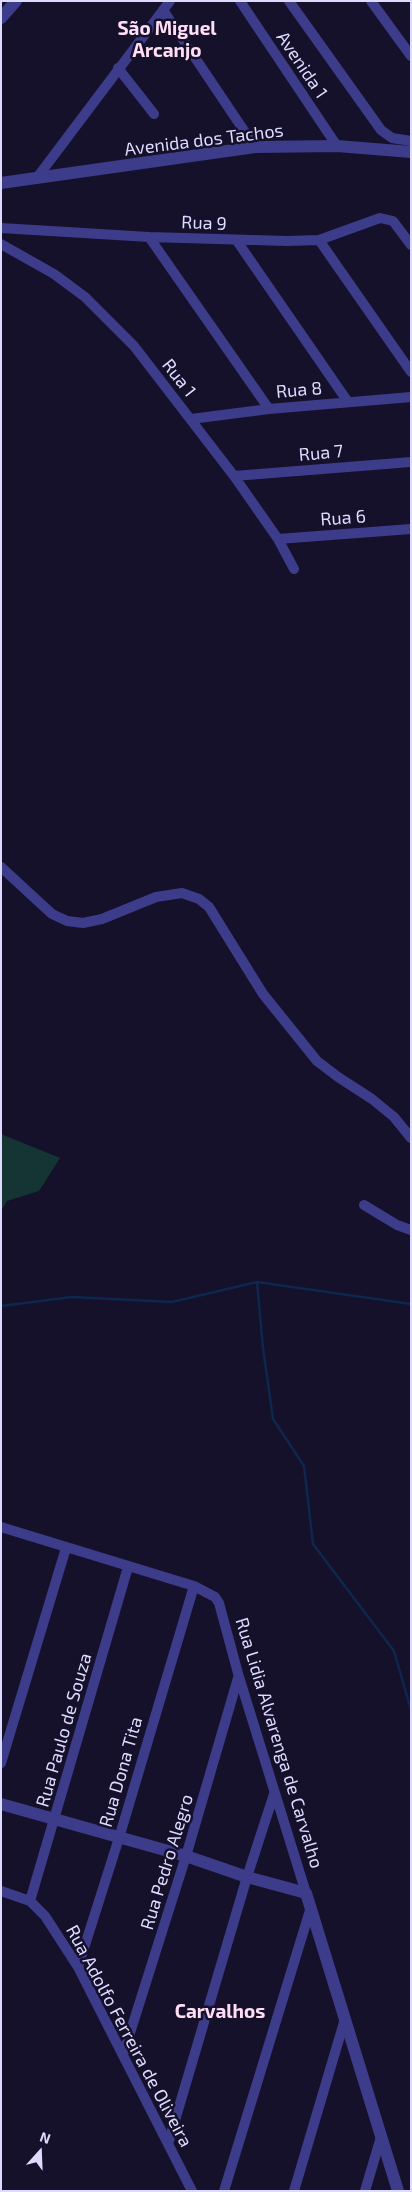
<!DOCTYPE html>
<meta charset="utf-8">
<style>
body{margin:0}
#map{position:relative;width:412px;height:2192px;overflow:hidden;background:#15112b;font-family:"Exo 2",sans-serif}
canvas{display:block}
.frame{position:absolute;inset:0;border:2px solid #dedbff;pointer-events:none}
.north{position:absolute;left:15px;top:2127px;width:50px;height:50px;-webkit-text-stroke:4px #15112b;paint-order:stroke;rotate:20deg;font-size:14px;font-weight:700;line-height:20px;text-align:center;color:#dedbff}
.north::after{content:'';display:block;margin:auto;width:18px;height:22px;background:#dedbff;clip-path:polygon(50% 0,100% 100%,50% 72%,0 100%)}
</style>
<div id="map">
<canvas width="412" height="2192"></canvas>
<div class="frame"></div>
<div class="north">N</div>
</div>
<script>
const ctx = document.querySelector('canvas').getContext('2d');
ctx.lineJoin = 'round';
function fillPath(path, color) { ctx.fillStyle = color; ctx.fill(path, 'evenodd'); }
const toPath = rows => new Path2D(rows.map(r => 'M' + r).join(''));
function stroke(path, color, width, dash) { ctx.strokeStyle = color; ctx.lineWidth = width; ctx.lineCap = dash ? 'butt' : 'round'; ctx.setLineDash(dash || []); ctx.stroke(path); }
function drawText(font, color, halo, rows, align = 'center') {
  ctx.font = font + ' "Exo 2",sans-serif'; ctx.lineWidth = 5; ctx.setLineDash([]); ctx.textBaseline = 'middle'; ctx.strokeStyle = halo; ctx.fillStyle = color; for (const [text, x, y, turn = 0] of rows) {
    ctx.save(); ctx.translate(x, y); ctx.rotate((+turn || 0) * Math.PI / 180); ctx.textAlign = isNaN(turn) ? turn : align; if (halo) ctx.strokeText(text, 0, 0); ctx.fillText(text, 0, 0); ctx.restore();
  }
}
fillPath(toPath([
 [1,1134,60,1158,39,1191,7,1201,1,1211]
]), '#143533');
stroke(toPath([
 [257,1282,263,1348,273,1419,304,1466,313,1544,394,1651,411,1710],
 [1,1306,72,1297,172,1302,257,1282,411,1304]
]), '#0d274e', 2.5);
stroke(toPath([
 [240,1,337,146],
 [289,1,381,130,392,138,411,141],
 [371,1,411,56],
 [163,10,255,147],
 [118,68,154,114],
 [36,179,170,1],
 [1,228,149,237,287,241,319,240,380,218,393,221,411,245],
 [149,237,269,409],
 [319,240,411,372],
 [237,241,348,402],
 [1,244,54,274,85,297,134,346,234,476,278,539,294,569],
 [191,419,269,409,411,397],
 [234,476,411,462],
 [278,539,411,529],
 [1,867,52,914,67,921,83,923,102,919,156,897,182,893,199,899,209,907,263,994,317,1061,338,1077,372,1099,394,1117,411,1138],
 [364,1205,397,1225,411,1230],
 [1,1527,194,1586,215,1597,219,1603,239,1677,306,1893],
 [1,1763,66,1548],
 [1,1891,30,1901,45,1916,78,1967,192,2191],
 [30,1901,128,1567],
 [78,1967,119,1838,194,1586],
 [123,2055,186,1856,238,1678],
 [168,2144,247,1877,274,1794],
 [224,2191,311,1907],
 [294,2191,345,2019],
 [365,2191,381,2137]
]), '#3c3c8a', 10);
stroke(toPath([
 [1,18,16,1],
 [1,183,255,147,337,146,411,152],
 [1,1804,186,1856,247,1877,306,1893,398,2191]
]), '#3c3c8a', 12);
drawText('18px', '#dedbff', '#15112b', [
 ["Avenida 1",302,65,56],
 ["Avenida dos Tachos",204,140,-7],
 ["Rua 9",204,223,2],
 ["Rua 1",179,378,52],
 ["Rua 8",299,390,-5],
 ["Rua 7",321,453,-5],
 ["Rua 6",343,518,-4],
 ["Rua Paulo de Souza",64,1730,-74],
 ["Rua Lidia Alvarenga de Carvalho",279,1743,73],
 ["Rua Dona Tita",121,1772,-74],
 ["Rua Pedro Alegro",167,1862,-73],
 ["Rua Adolfo Ferreira de Oliveira",129,2036,62]
]);
drawText('bold 19px', '#ffddf4', '#15112b', [
 ["São Miguel",167,29],
 ["Arcanjo",167,51],
 ["Carvalhos",220,2012]
]);
</script>
